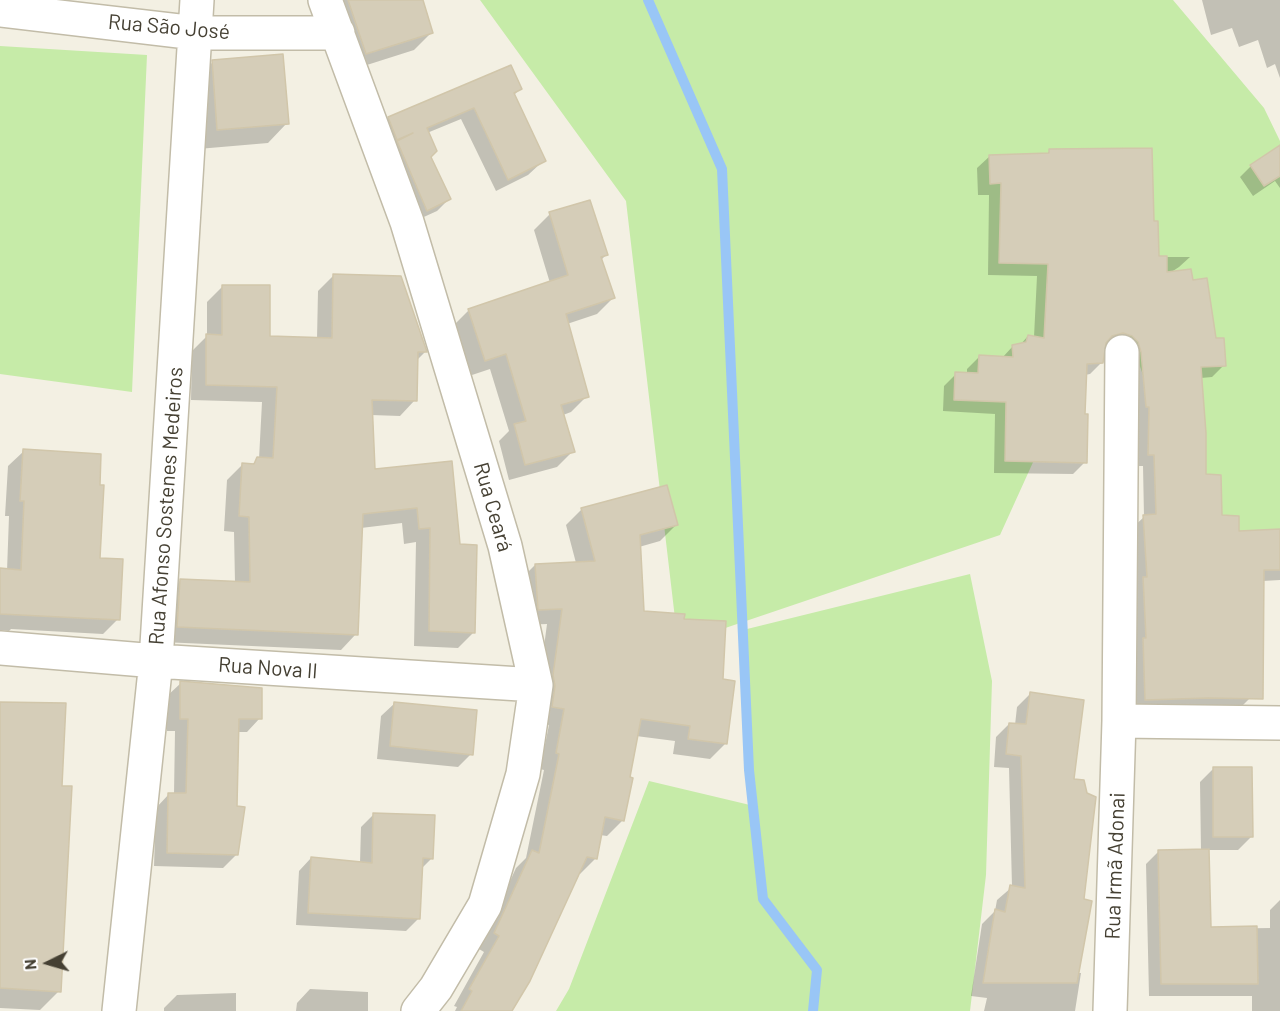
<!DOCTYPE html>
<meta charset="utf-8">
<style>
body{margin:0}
#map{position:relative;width:1280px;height:1011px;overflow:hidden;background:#f3f0e3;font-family:Barlow,sans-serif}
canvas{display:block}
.north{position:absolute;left:18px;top:933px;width:60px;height:60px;-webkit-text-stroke:4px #fff;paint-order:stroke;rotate:265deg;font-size:16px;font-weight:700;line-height:24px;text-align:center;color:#454033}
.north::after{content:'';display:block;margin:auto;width:21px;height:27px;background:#454033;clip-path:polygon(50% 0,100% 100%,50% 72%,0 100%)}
</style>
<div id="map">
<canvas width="1280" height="1011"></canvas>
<div class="north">N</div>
</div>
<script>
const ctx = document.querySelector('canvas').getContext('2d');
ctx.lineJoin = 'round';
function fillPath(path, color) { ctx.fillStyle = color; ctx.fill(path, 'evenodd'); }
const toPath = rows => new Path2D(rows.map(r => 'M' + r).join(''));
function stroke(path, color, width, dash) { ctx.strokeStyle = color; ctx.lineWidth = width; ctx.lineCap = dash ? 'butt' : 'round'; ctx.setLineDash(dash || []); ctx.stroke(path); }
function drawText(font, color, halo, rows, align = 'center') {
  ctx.font = font + ' Barlow,sans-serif'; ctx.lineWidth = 4.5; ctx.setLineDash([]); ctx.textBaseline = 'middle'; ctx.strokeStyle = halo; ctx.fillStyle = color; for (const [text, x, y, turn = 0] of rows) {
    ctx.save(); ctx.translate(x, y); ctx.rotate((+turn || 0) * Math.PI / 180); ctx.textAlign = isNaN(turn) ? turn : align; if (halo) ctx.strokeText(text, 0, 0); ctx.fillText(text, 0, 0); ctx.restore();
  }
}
fillPath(toPath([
 [480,0,1173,0,1264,108,1280,141,1280,546,1194,527,1113,286,1000,535,678,644,626,201],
 [0,46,147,55,132,392,0,374],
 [970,574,992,681,986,875,970,1011,556,1011,569,989,649,781,750,805,743,630]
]), '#c6eba8');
fillPath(toPath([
 [326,0,421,0,432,32,414,50,348,71],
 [1202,0,1280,0,1280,78,1275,64,1267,68,1258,40,1239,47,1232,28,1211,35],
 [213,62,287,123,268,143,198,149,193,81],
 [520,89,513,96,541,163,528,175,496,191,461,119,427,133,429,157,449,199,437,211,415,221,377,131,389,118],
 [1280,147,1280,188,1275,181,1253,196,1240,177,1251,166],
 [1050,151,1153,223,1158,257,1190,257,1179,267,1153,284,1214,340,1224,365,1212,377,1201,378,1205,476,1220,516,1237,532,1280,530,1280,580,1263,581,1250,698,1238,710,1133,712,1131,529,1144,517,1143,466,1137,466,1110,345,1104,346,1102,362,1090,374,1085,375,1083,415,1085,462,1073,474,994,473,995,414,943,411,944,386,956,374,967,374,967,369,979,357,1002,358,1013,346,1020,345,1028,336,1034,337,1037,276,988,275,989,195,978,195,977,168,990,156,1046,155],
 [550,214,606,255,601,260,613,298,597,314,567,324,587,396,571,412,563,415,573,451,557,467,509,480,499,441,509,431,490,369,469,376,453,326,469,310,550,283,534,230],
 [334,275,425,352,416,361,415,400,400,416,371,415,373,471,450,462,459,546,474,632,458,648,414,646,416,542,404,544,402,523,361,528,356,634,341,650,162,642,165,596,180,581,235,583,234,532,224,531,227,480,242,465,251,465,259,459,262,402,191,400,192,351,207,336,207,302,223,286,268,337,317,339,318,291],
 [24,451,99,559,118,619,103,634,11,629,9,631,0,630,0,570,7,571,9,516,5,516,8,466],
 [582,509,676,525,660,541,639,547,643,613,683,620,721,681,726,743,710,759,673,754,675,741,636,736,623,820,607,836,600,835,596,858,580,874,578,874,512,1011,455,1011,457,1007,454,1006,484,952,479,949,516,868,526,858,544,770,540,769,549,725,537,723,538,692,547,624,523,625,519,581,535,565,576,563,566,525],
 [181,683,260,718,247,732,237,732,237,854,223,868,154,866,156,808,169,794,174,794,175,731,167,731,167,696],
 [1030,694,1072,780,1082,901,1078,973,1081,973,1075,1011,984,1011,987,998,971,996,982,924,995,911,997,900,1012,887,1009,768,994,767,996,737,1009,724,1015,725,1017,707],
 [0,703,61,787,59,991,40,1010,0,1008],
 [395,703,471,754,458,767,377,759,381,716],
 [1214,768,1251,837,1238,850,1208,850,1209,929,1270,928,1270,910,1280,900,1280,1011,1252,1011,1252,996,1149,996,1146,864,1159,851,1201,851,1200,782],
 [374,814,432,858,421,869,419,918,406,931,296,925,299,871,311,858,360,863,361,827],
 [310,989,368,992,368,1011,296,1011,297,1003],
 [236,993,236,1011,164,1011,164,1008,177,995]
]), '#0003');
stroke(toPath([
 [648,0,722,169,749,770,763,899,817,970,813,1011]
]), '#99c6f6', 10);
const building = toPath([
 [348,0,423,0,433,33,366,54,348,0],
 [283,54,289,124,217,130,212,60,283,54],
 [511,65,522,89,514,93,546,161,508,180,474,108,427,128,437,151,431,157,451,199,427,211,397,141,413,133,397,140,388,117,511,65],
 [1280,145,1280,176,1264,186,1250,165,1280,145],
 [1152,148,1154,221,1158,221,1159,256,1167,256,1167,272,1191,269,1193,280,1207,278,1216,338,1224,338,1226,366,1201,367,1206,433,1206,474,1221,475,1222,515,1239,516,1239,531,1280,529,1280,570,1264,570,1263,699,1208,698,1145,700,1143,638,1146,638,1143,577,1147,577,1143,515,1156,514,1154,455,1148,455,1149,407,1146,407,1141,352,1138,342,1132,336,1123,333,1112,336,1106,343,1103,363,1087,364,1085,414,1088,414,1087,463,1005,461,1006,402,954,400,955,372,978,373,979,355,1013,357,1012,345,1026,342,1028,335,1044,338,1048,264,999,263,1001,183,990,184,989,155,1049,153,1049,149,1152,148],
 [590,200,608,255,601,257,615,298,566,314,589,397,561,405,575,452,525,465,514,424,526,421,506,354,485,361,468,309,568,275,549,212,590,200],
 [333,274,401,276,427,352,418,352,417,401,372,400,375,469,452,461,460,544,477,545,475,633,429,631,430,528,419,529,417,508,363,514,358,635,177,627,180,579,250,582,249,517,239,516,242,463,254,464,257,457,273,458,277,387,206,385,206,334,222,335,222,285,270,285,270,336,332,338,333,274],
 [23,449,101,454,100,485,104,485,100,558,123,559,120,620,0,614,0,568,21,570,24,501,20,501,23,449],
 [667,485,678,525,640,535,644,611,685,614,684,619,726,621,723,679,735,681,727,744,688,739,690,726,641,719,630,777,633,778,624,821,605,817,597,859,587,857,530,981,512,1011,461,1011,472,991,469,989,499,936,494,933,532,850,539,853,559,754,556,753,564,709,552,707,555,686,553,675,562,609,538,610,535,564,595,561,581,508,667,485],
 [180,681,262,688,262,719,239,719,237,806,245,807,238,855,167,853,168,793,186,793,188,719,180,719,180,681],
 [1030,692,1084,700,1074,779,1084,780,1087,793,1096,797,1084,899,1092,901,1077,983,983,983,995,909,1005,912,1010,885,1025,888,1021,756,1006,754,1009,723,1026,724,1030,692],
 [0,702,66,703,62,786,72,786,61,992,0,988,0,702],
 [394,702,477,710,473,755,390,746,394,702],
 [1213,767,1252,767,1253,837,1213,837,1213,767],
 [373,813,435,815,433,859,423,858,420,919,308,913,311,857,372,863,373,813],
 [1209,849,1211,927,1257,926,1258,984,1161,984,1158,850,1209,849]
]);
fillPath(building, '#d5cdb8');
stroke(building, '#d1c6aa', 1.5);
const minor = toPath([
 [325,0,407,222,505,546,536,685,523,774,485,905,436,988,418,1011],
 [0,10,196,33,338,33],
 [0,648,156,661,536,685],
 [1119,721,1280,723],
 [119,1011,156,661,197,0],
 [1110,1011,1119,721,1122,352]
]);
stroke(minor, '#c2bca8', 36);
stroke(minor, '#fff', 33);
drawText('21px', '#454033', '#fff', [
 ["Rua São José",169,27,5],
 ["Rua Afonso Sostenes Medeiros",166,506,-86],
 ["Rua Ceará",493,507,74],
 ["Rua Nova II",268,668,4],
 ["Rua Irmã Adonai",1115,866,-88]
]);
</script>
